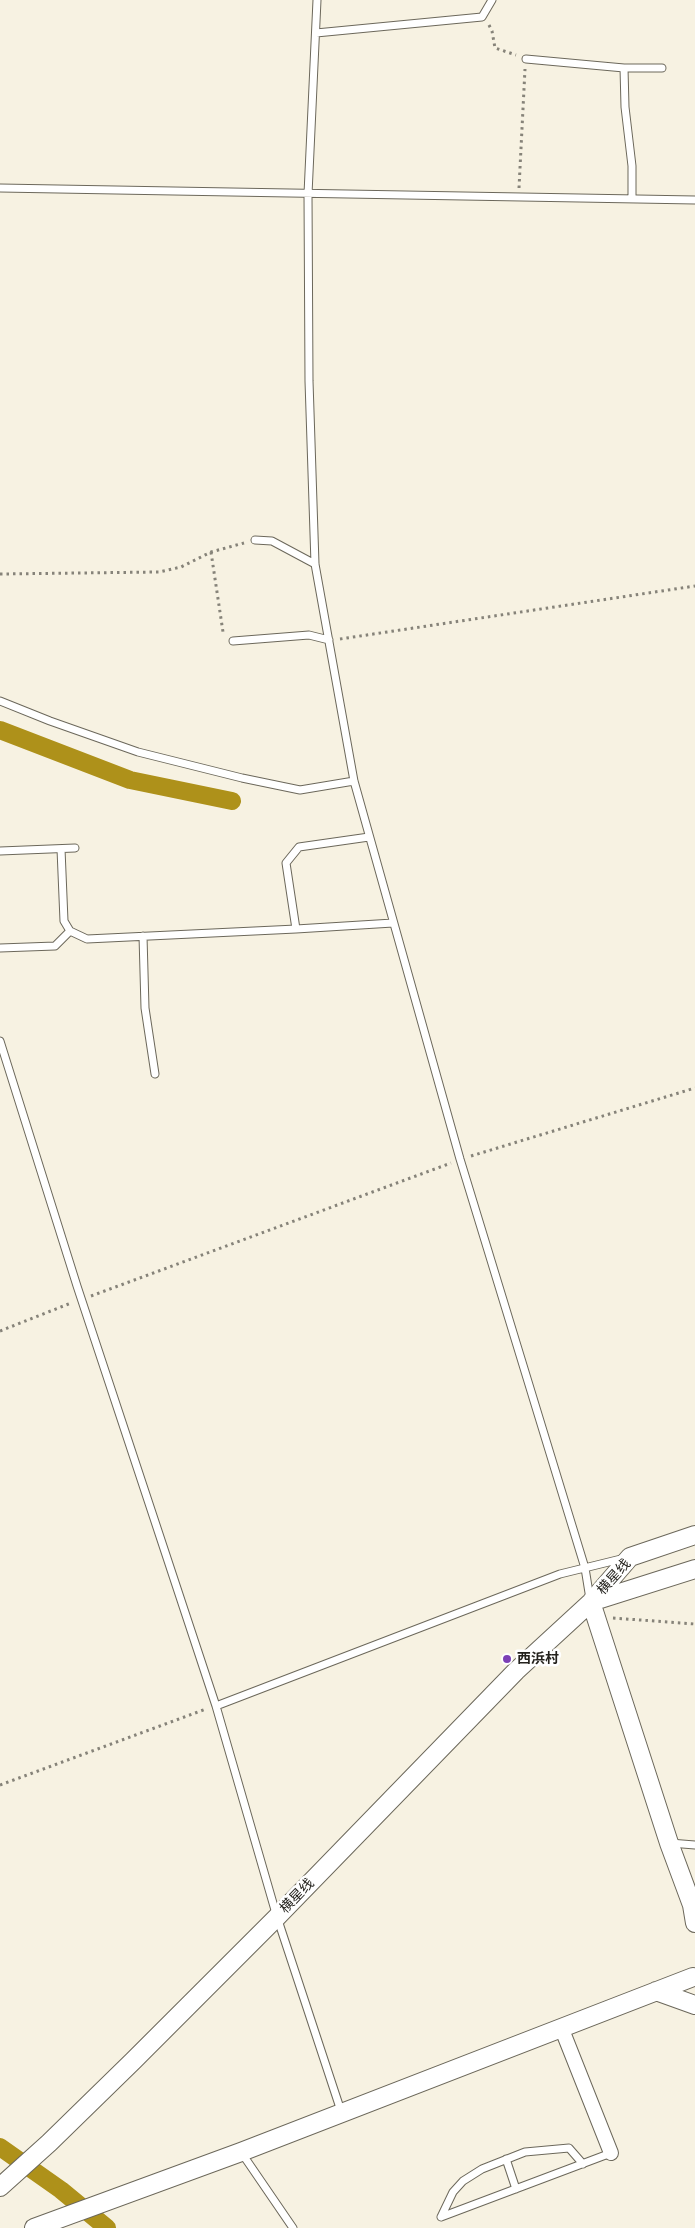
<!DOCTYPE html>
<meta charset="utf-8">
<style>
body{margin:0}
canvas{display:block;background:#f7f2e2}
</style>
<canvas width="695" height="2228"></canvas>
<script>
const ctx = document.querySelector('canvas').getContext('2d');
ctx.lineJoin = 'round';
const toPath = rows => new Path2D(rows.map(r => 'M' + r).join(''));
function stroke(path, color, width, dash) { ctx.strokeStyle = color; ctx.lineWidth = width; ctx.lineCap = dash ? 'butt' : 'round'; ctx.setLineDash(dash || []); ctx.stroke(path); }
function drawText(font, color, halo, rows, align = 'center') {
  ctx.font = font + ' Inter,"Noto Sans SC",sans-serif'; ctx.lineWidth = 5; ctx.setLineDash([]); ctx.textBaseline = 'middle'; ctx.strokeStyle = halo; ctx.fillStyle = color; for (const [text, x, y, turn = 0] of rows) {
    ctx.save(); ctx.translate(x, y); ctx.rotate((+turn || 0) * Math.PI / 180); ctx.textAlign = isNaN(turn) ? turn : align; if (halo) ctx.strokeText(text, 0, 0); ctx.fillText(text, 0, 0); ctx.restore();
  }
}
stroke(toPath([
 [0,730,130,780,232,801],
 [0,2147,61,2190,107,2228]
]), '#ae911a', 18);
const service = toPath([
 [317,0,308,194,309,381,315,564,354,781,460,1159,585,1568,590,1599],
 [316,33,482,17,492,0],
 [526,59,624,68,662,68],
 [624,68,625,107,632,166,632,199],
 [0,188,695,200],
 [255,540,272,541,315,564],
 [233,641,309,635,329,640],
 [0,701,50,721,138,752,242,778,300,790,354,781],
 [61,849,64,921,70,931,87,939,296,929,393,923],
 [0,851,75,848],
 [296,929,286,863,299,847,369,837],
 [143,936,145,1008,155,1074],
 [0,948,55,946,70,931],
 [0,1041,77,1286,216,1706,277,1917,341,2111],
 [216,1706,560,1574,625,1558],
 [670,1843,695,1845],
 [241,2152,293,2228],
 [506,2159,516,2189],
 [441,2217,611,2153],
 [441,2217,453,2192,463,2181,482,2169,525,2152,569,2148,583,2164]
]);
const minor = toPath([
 [561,2027,611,2153]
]);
const tertiary = toPath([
 [591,1602,669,1843,692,1905,695,1923],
 [591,1602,695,1569],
 [656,1991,695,2005],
 [0,2187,49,2143,133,2061,277,1917,516,1671,591,1602,630,1557,695,1535],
 [34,2228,241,2152,693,1977]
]);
stroke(service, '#6c685b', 9);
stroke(minor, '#6c685b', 16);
stroke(tertiary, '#6c685b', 20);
stroke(toPath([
 [489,25,492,31,495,48,516,55],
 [519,188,525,69],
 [211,552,223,632,225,634],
 [0,574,159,572,181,567,211,552,244,543],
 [340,639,695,586],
 [471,1156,695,1088],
 [91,1296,451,1163],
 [0,1331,71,1303],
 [613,1618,695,1624],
 [0,1785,206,1709]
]), '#868379', 3, [2.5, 4]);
stroke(service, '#fff', 7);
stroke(minor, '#fff', 14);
stroke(tertiary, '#fff', 18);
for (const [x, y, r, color] of [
 [507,1659,5,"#7c40b6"]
]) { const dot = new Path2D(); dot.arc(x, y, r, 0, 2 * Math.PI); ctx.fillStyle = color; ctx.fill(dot); stroke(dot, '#fff', 2); }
drawText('14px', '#24221d', '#fff', [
 ["横星线",614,1577,-48],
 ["横星线",297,1896,-46]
]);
drawText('bold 14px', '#24221d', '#fff', [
 ["西浜村",517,1659]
], 'left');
</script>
